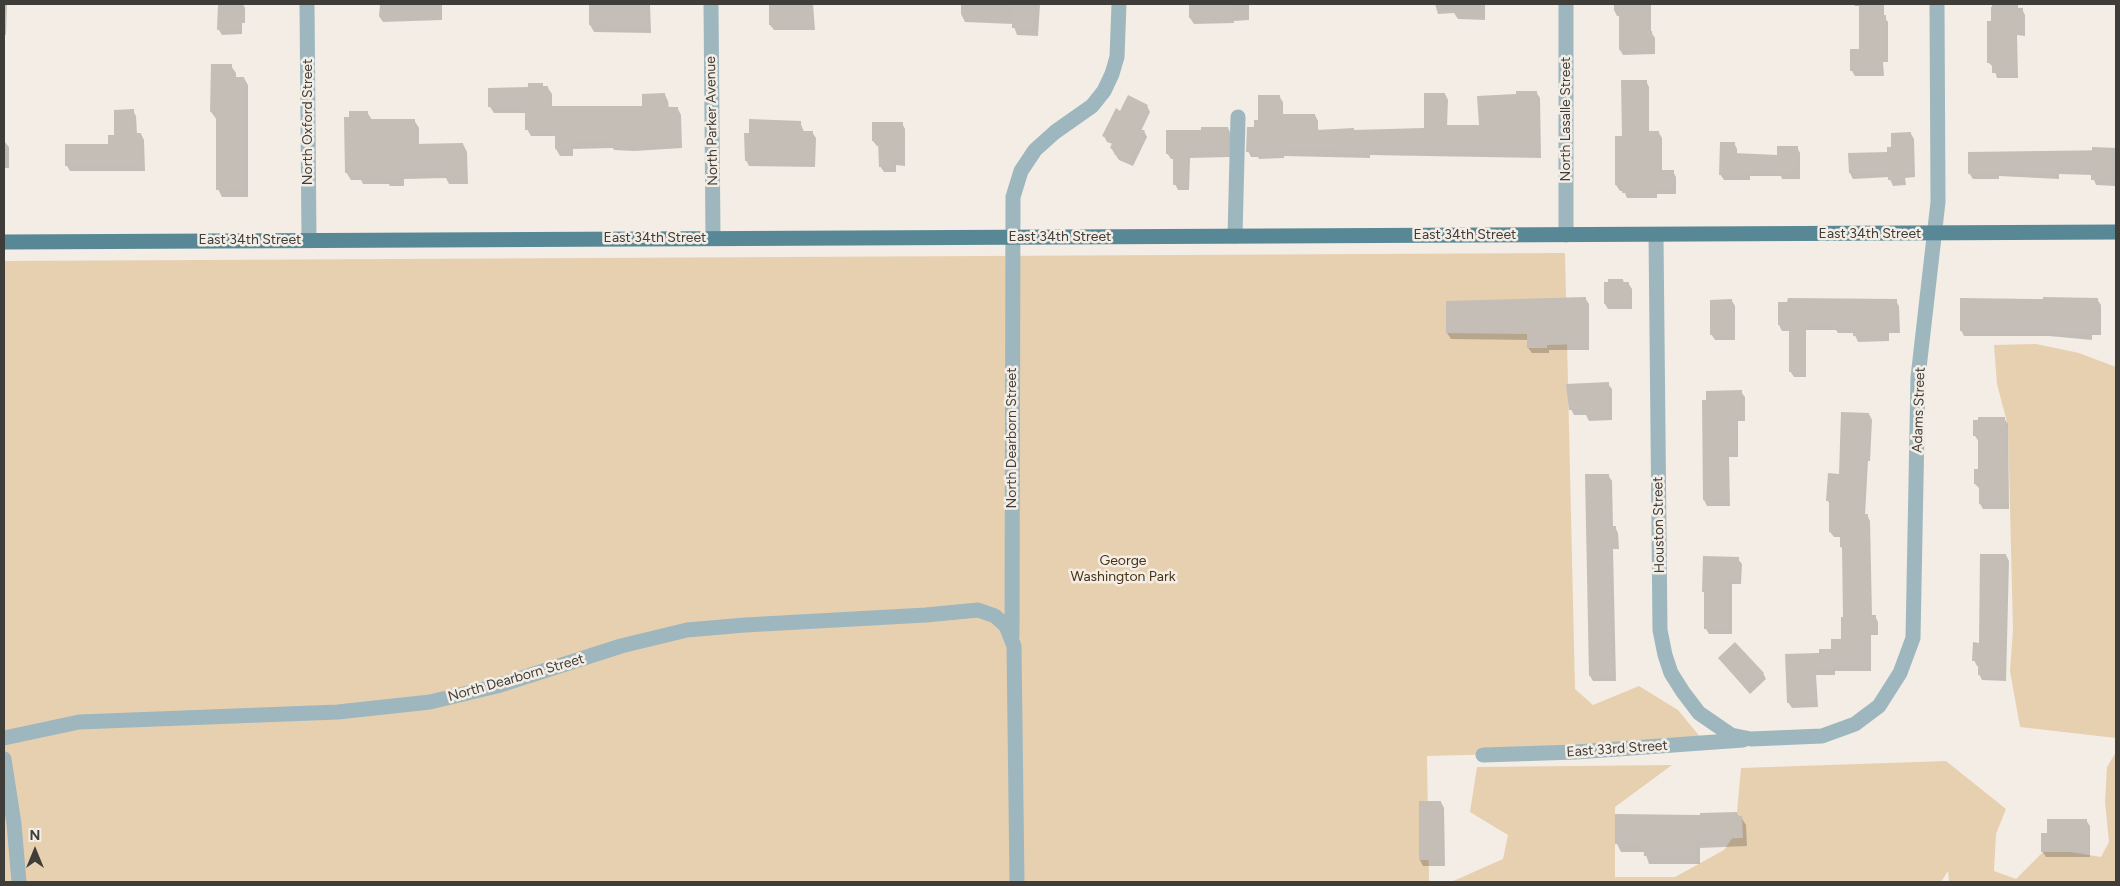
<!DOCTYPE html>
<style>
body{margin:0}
#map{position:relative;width:2120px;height:886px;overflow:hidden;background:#f3ede5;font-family:Figtree,sans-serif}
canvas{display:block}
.frame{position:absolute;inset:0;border:5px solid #3f3d39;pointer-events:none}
.north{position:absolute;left:10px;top:826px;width:50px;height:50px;-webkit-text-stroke:4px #f3ede5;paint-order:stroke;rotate:0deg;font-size:14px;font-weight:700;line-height:20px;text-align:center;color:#3f3d39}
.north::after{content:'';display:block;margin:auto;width:18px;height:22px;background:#3f3d39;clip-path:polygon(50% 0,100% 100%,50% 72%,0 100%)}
</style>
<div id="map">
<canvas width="2120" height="886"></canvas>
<div class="frame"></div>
<div class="north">N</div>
</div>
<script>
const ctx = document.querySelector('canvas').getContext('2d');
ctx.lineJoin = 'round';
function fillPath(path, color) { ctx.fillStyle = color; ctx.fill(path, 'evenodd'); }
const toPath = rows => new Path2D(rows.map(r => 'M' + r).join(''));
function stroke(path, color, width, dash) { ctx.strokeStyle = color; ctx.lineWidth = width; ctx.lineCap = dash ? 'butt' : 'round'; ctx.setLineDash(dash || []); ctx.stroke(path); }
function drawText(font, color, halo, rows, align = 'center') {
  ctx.font = font + ' Figtree,sans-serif'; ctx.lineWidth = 5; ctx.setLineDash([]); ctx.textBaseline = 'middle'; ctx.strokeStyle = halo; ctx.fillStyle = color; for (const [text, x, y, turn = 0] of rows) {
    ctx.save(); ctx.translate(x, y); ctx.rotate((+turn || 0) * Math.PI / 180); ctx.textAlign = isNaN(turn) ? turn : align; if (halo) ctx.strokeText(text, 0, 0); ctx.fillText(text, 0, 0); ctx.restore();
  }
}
fillPath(toPath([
 [1565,253,1575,689,1593,705,1639,686,1678,710,1706,744,1576,752,1427,756,1429,882,4,882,4,261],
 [2036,344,2079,353,2116,367,2116,738,2020,727,2010,671,2013,630,2008,426,1997,384,1994,345],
 [2116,752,2116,882,1949,882,1948,871,1941,882,1451,882,1503,859,1508,835,1470,812,1477,767,1672,765,1615,807,1615,877,1675,877,1724,850,1735,834,1741,768,1946,761,2006,809,1996,834,1994,871,2016,879,2047,848,2101,857,2109,842,2105,802,2107,767]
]), '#e7d0b0');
fillPath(toPath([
 [4,4,7,4,6,35,4,35],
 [219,4,243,4,245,8,245,23,242,23,242,34,222,35,219,30],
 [380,4,442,4,442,20,383,22,379,16],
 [590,4,650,4,651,33,594,32,590,25],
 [770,4,813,4,815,30,774,30,770,25],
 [961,4,1040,4,1038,36,1017,35,1013,24,965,22,961,14],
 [1190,4,1249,4,1249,20,1234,21,1234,23,1194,24,1190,18],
 [1435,4,1485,4,1485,20,1458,19,1454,13,1438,14],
 [1614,4,1651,4,1651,32,1655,38,1655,54,1623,55,1620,50,1620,16,1617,16,1614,10],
 [1853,4,1884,4,1884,17,1888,22,1888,62,1883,62,1884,76,1855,76,1852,71,1860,50,1860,6,1855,6],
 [1992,4,2018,4,2018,9,2022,9,2025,15,2025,36,2017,35,2018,78,1997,78,1994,68,1988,62],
 [212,65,231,66,236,73,236,78,244,78,248,85,248,197,222,197,218,189,217,120,211,112],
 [1646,81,1649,87,1649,132,1659,133,1662,138,1662,172,1673,172,1676,177,1676,194,1657,194,1657,198,1627,198,1624,191,1620,191,1616,185,1623,138],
 [544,88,548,88,552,94,552,107,644,107,665,95,668,101,669,109,678,109,681,115,682,148,634,151,614,150,613,148,573,149,573,156,560,156,556,149,556,136,531,136,527,129,527,113,494,113,490,107],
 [1536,92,1540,98,1541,158,1370,155,1370,158,1284,156,1284,158,1259,159,1258,157,1251,157,1248,151,1259,121,1279,96,1283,102,1283,115,1315,115,1318,121,1318,131,1354,131,1425,129,1445,94,1448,100,1447,126,1480,126,1518,96],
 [1147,106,1150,112,1141,131,1144,131,1147,137,1133,166,1119,160,1111,148,1113,144,1107,142,1104,136,1121,113],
 [133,111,136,116,137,134,141,134,144,140,145,171,70,171,67,166,110,145],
 [367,112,372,120,414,120,419,128,419,145,463,144,467,152,468,184,449,184,446,178,404,179,404,186,390,186,389,184,363,184,361,180,351,180,346,172],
 [800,122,804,132,812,132,816,138,815,167,749,166,746,160,751,134],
 [902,123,905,129,905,166,896,165,896,172,884,172,880,166,879,146,877,146,873,141],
 [1228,128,1231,134,1230,157,1190,158,1189,190,1178,190,1175,184,1175,159,1171,159,1167,153,1203,131],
 [1911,134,1914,139,1915,177,1905,178,1906,185,1893,186,1889,177,1853,179,1850,173,1889,153],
 [4,141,9,147,9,168,4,168],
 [1734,143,1737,149,1737,154,1779,156,1797,147,1800,153,1800,179,1782,179,1781,176,1750,176,1750,180,1724,180,1720,174],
 [2092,147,2116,148,2116,186,2096,185,2092,175,2059,174,2059,179,1999,176,1999,179,1973,179,1969,173,2092,151],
 [1623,280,1624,283,1628,283,1632,289,1632,309,1608,309,1605,304,1609,283],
 [1585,298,1589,304,1589,350,1549,350,1549,353,1532,353,1528,348,1528,340,1451,339,1447,333],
 [2097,299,2101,305,2101,335,2092,335,2092,340,2049,336,1964,336,1961,330],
 [1732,301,1735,306,1735,340,1715,340,1711,334],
 [1896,301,1899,306,1900,333,1889,333,1889,341,1858,342,1854,333,1838,333,1836,330,1806,330,1806,377,1794,377,1790,371,1790,331,1782,331,1779,325,1779,304],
 [1608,384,1612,389,1612,420,1589,421,1586,415,1574,415,1571,409],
 [1741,392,1745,397,1745,421,1738,421,1738,457,1729,457,1730,506,1707,506,1704,500,1703,401],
 [1869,414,1872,420,1870,461,1868,461,1865,515,1867,515,1870,521,1872,616,1875,616,1878,622,1878,635,1871,635,1871,671,1835,671,1835,675,1816,675,1818,707,1792,708,1788,702,1821,654,1832,650,1842,641,1845,618,1844,551,1841,547,1841,537,1834,537,1830,532,1830,505,1828,501,1829,474,1840,475],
 [2004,418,2008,424,2009,509,1983,509,1980,504,1980,489,1975,484,1979,470,1979,442,1975,436,1975,421],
 [1608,475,1612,481,1613,527,1615,527,1618,533,1619,549,1613,549,1616,681,1593,681,1590,676],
 [2006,555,2009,561,2006,681,1982,680,1979,674,1979,666,1977,666,1974,660,1981,644],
 [1738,559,1742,564,1741,584,1732,584,1732,634,1709,634,1706,629,1706,595,1703,591],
 [1719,658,1763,673,1766,679,1750,694],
 [1441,802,1444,808,1445,866,1423,866,1420,860],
 [1737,814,1739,817,1741,817,1746,825,1747,846,1700,848,1700,864,1649,864,1645,852,1621,852,1617,844],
 [2086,820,2090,826,2090,857,2046,857,2042,851,2048,834]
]), '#0003');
fillPath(toPath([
 [218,4,240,4,240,28,217,30],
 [589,4,647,4,647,26,589,25],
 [769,4,812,4,812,25,769,25],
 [1012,4,1034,4,1034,29,1012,28],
 [1189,4,1233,4,1233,17,1189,18],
 [1619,4,1648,4,1648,31,1652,31,1653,49,1619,50],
 [1859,5,1881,5,1881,15,1886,15,1886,57,1881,57,1881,70,1850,71,1850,49,1859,49],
 [1991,7,2023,8,2022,30,2015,30,2015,73,1992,73,1992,63,1987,63,1987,21,1991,21],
 [211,64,232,64,232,77,244,77,244,190,216,190,216,112,210,112],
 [1621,80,1647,80,1647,131,1659,131,1660,170,1674,170,1674,188,1655,189,1655,192,1622,193,1622,185,1615,185,1615,136,1622,136],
 [528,83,543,83,543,86,548,86,549,106,642,106,642,94,665,93,666,107,678,107,679,142,631,143,631,144,609,144,609,142,570,142,570,149,555,149,555,130,525,130,525,107,488,107,488,88,528,87],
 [1516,91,1537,91,1539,152,1367,150,1367,153,1338,153,1338,150,1281,150,1281,153,1255,154,1255,152,1246,152,1247,127,1254,127,1254,120,1258,120,1258,95,1280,95,1281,114,1315,114,1316,130,1354,128,1354,130,1424,128,1424,93,1445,93,1445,125,1479,125,1477,96,1516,94],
 [1128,95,1148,105,1136,130,1145,130,1129,161,1114,154,1116,150,1110,148,1113,141,1102,136,1116,108,1120,111],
 [134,109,134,133,141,133,142,166,65,166,65,144,108,144,108,135,114,135,114,110],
 [349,111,368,111,368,118,372,119,415,119,415,144,463,143,464,176,443,176,443,170,400,171,400,179,384,179,384,176,357,176,357,173,345,173,344,117,349,117],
 [749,119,801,121,801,131,813,131,813,162,745,161,744,133,749,133],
 [872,122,903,122,902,160,893,160,893,167,879,167,878,141,872,141],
 [1201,127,1228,127,1228,152,1188,152,1186,185,1173,185,1173,154,1166,154,1166,130,1201,130],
 [1911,132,1912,172,1903,173,1903,180,1888,180,1888,172,1849,173,1848,153,1887,152,1887,147,1891,147,1891,133],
 [1720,142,1735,142,1734,153,1777,155,1777,146,1798,146,1797,174,1778,174,1778,171,1747,171,1747,175,1719,175],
 [2116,150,2116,173,2108,173,2108,180,2091,180,2091,169,2057,169,2057,173,1996,171,1996,173,1968,174,1968,152],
 [1608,279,1623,279,1623,282,1629,282,1629,304,1604,304,1604,282,1608,282],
 [1586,297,1586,344,1547,345,1547,348,1527,348,1527,334,1446,333,1446,301],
 [2043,297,2098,298,2098,330,2090,330,2090,334,2045,331,1960,331,1960,298,2035,299,2043,299],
 [1788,298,1897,299,1897,328,1887,328,1887,336,1853,336,1853,328,1834,328,1834,324,1804,324,1804,372,1789,372,1789,325,1778,325,1778,302,1787,302],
 [1732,299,1733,334,1710,335,1710,300],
 [1609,382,1609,415,1584,415,1584,410,1569,410,1566,384],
 [1742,390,1742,416,1736,416,1736,452,1727,452,1727,500,1703,500,1702,400,1706,400,1706,391],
 [1841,412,1869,413,1868,456,1865,456,1862,514,1868,514,1870,615,1876,615,1876,630,1868,630,1869,666,1833,666,1833,670,1814,670,1815,701,1787,703,1785,654,1819,653,1819,649,1831,649,1831,639,1841,639,1841,617,1843,617,1842,547,1840,547,1840,532,1829,532,1829,501,1826,501,1828,473,1839,474],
 [1978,417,2005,417,2006,504,1979,504,1979,484,1974,484,1974,469,1978,469,1978,436,1973,436,1973,420,1978,420],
 [1585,474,1609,474,1610,526,1616,526,1616,544,1610,544,1611,643,1613,675,1589,676],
 [1980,554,2006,554,2006,631,2003,676,1978,675,1978,661,1972,661,1973,642,1979,643],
 [1703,556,1739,557,1738,579,1729,579,1729,629,1704,629,1704,592,1702,592],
 [1735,642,1764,673,1746,689,1718,658],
 [1419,801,1441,801,1442,860,1419,860],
 [1737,812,1737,816,1742,816,1743,838,1696,840,1696,856,1644,856,1643,844,1615,844,1615,814,1700,815,1700,813],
 [2047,819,2087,819,2087,852,2041,852,2041,833,2047,833]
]), '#c4beb7');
stroke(toPath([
 [307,4,309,240],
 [711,4,713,238],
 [1566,4,1566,235],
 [1656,235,1660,630,1665,655,1671,673,1683,692,1699,713,1731,735,1751,739,1822,736,1855,724,1879,706,1900,673,1913,638,1918,377,1938,202,1937,4],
 [1235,236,1238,117],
 [1012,636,1013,197,1021,171,1035,150,1055,132,1092,106,1104,91,1112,74,1117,57,1119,4],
 [4,738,79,722,338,712,430,702,497,686,621,646,687,630,745,625,926,615,978,610,995,616,1006,626,1014,646,1017,882],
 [1483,755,1576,752,1743,740],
 [4,759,14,824,19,882]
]), '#9eb7bf', 15);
stroke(toPath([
 [4,242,2116,232]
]), '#588896', 15);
drawText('14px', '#3f3d39', '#f3ede5', [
 ["North Lasalle Street",1566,119,-90],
 ["North Parker Avenue",712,121,-91],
 ["North Oxford Street",308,122,-90],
 ["East 34th Street",1870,234],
 ["East 34th Street",1465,235],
 ["East 34th Street",1060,237],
 ["East 34th Street",655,238],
 ["East 34th Street",250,240],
 ["Adams Street",1919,410,-88],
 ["North Dearborn Street",1012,438,-90],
 ["Houston Street",1659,525,-91],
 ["North Dearborn Street",516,678,-16],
 ["East 33rd Street",1617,749,-4]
]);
drawText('14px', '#483311', '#f3ede5', [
 ["George",1123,561],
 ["Washington Park",1123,577]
]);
</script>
